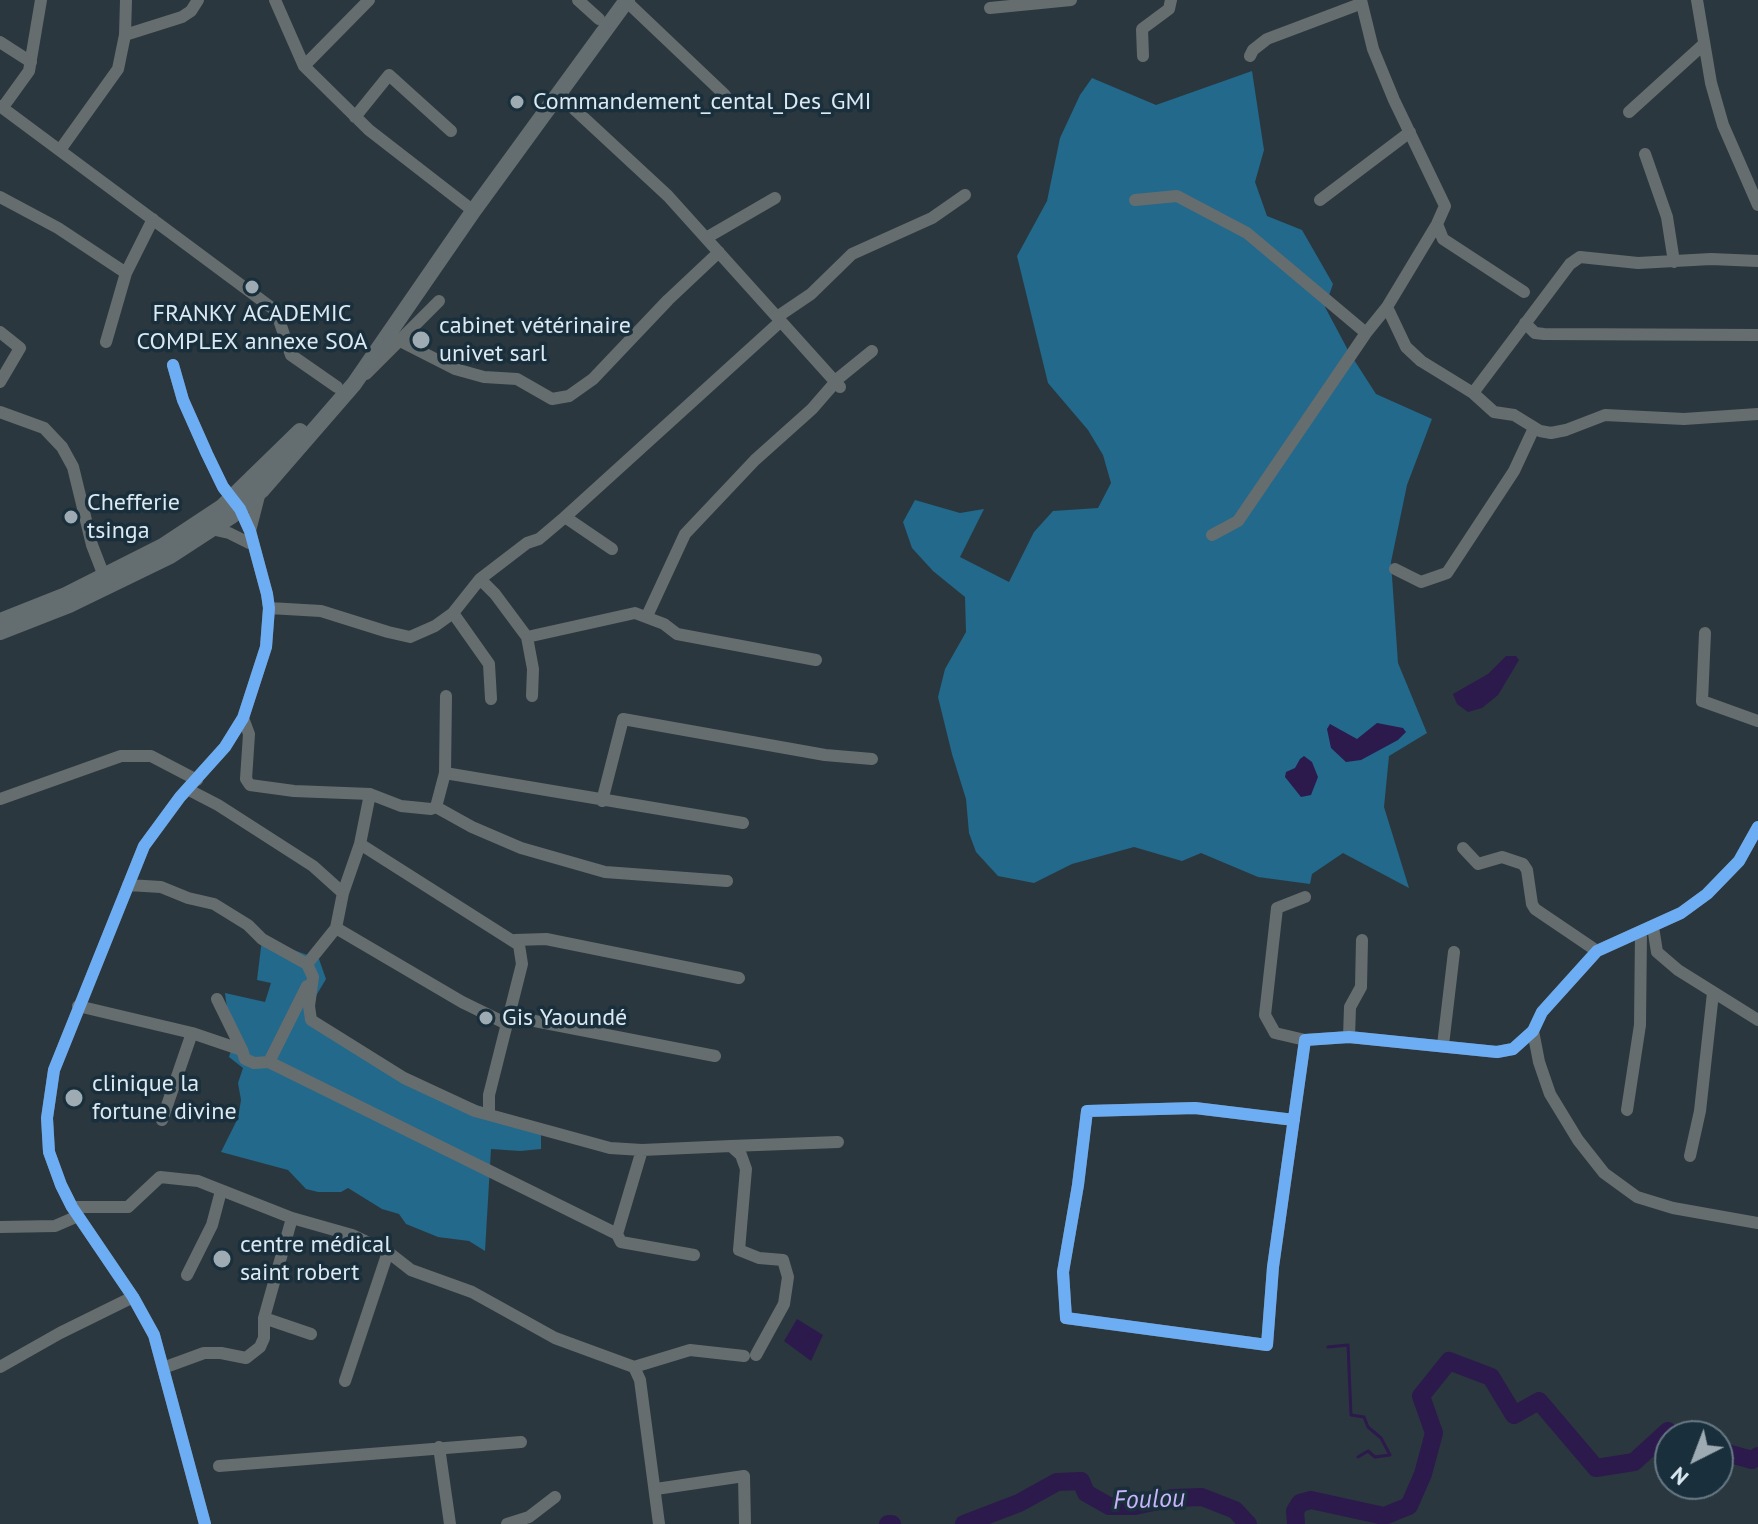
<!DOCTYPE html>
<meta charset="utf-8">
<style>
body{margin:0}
#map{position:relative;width:1758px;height:1524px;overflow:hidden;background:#2b373e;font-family:"PT Sans",sans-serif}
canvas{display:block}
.north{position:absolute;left:1654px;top:1420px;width:80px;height:80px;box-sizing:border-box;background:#192f3c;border:2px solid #677985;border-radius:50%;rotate:222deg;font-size:22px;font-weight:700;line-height:32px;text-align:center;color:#dce9f2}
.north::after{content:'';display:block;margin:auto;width:28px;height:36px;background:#9eabb3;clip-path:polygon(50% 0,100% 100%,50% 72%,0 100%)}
</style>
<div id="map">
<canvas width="1758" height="1524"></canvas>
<div class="north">N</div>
</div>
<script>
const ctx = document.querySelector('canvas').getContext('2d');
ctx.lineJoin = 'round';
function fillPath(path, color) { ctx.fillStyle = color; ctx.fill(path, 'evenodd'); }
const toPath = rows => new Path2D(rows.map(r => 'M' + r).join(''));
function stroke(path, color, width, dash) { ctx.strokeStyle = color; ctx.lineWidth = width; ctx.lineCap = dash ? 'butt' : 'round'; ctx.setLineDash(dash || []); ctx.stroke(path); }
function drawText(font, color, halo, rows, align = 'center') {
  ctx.font = font + ' "PT Sans",sans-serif'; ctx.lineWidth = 7; ctx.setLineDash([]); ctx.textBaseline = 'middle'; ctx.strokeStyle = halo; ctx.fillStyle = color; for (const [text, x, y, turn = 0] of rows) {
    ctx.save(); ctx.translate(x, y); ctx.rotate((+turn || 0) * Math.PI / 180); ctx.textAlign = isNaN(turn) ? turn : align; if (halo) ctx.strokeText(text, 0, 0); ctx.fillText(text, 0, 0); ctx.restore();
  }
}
fillPath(toPath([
 [1252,71,1264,150,1255,182,1267,216,1302,230,1333,284,1325,307,1349,352,1376,394,1432,419,1407,485,1391,562,1398,663,1427,733,1389,756,1384,807,1409,888,1343,853,1312,874,1310,884,1258,877,1201,853,1182,861,1134,847,1072,864,1034,883,998,876,976,852,969,833,966,799,952,754,938,697,945,669,966,632,965,597,933,571,912,548,903,522,915,500,960,513,984,509,960,557,1009,582,1034,532,1053,511,1098,508,1111,483,1103,455,1088,430,1048,383,1017,256,1047,201,1060,138,1080,95,1092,78,1156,105],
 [262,939,319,959,326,979,310,1006,312,1020,404,1078,541,1129,541,1149,520,1151,491,1149,485,1251,469,1241,438,1237,406,1224,399,1214,382,1209,348,1188,341,1192,318,1192,306,1189,288,1170,221,1152,238,1118,241,1100,238,1083,243,1068,229,1057,232,1047,225,993,265,1002,271,983,257,980]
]), '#22698b');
fillPath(toPath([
 [1506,656,1516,656,1519,660,1498,695,1482,708,1468,712,1457,704,1453,694,1488,674],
 [1377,723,1403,728,1406,732,1398,740,1361,760,1346,762,1331,748,1327,729,1330,724,1357,739],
 [1304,756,1312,762,1318,777,1311,795,1301,797,1285,777,1286,772,1295,768,1300,759],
 [797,1319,823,1335,811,1361,784,1341]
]), '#2c1a4c');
stroke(toPath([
 [1328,1347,1348,1345,1351,1415,1364,1417,1368,1427,1381,1438,1390,1455,1375,1457,1368,1451,1358,1457]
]), '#2c1a4c', 3);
stroke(toPath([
 [1718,1459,1727,1453,1752,1460,1758,1456],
 [888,1524,892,1524],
 [964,1524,1019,1503,1057,1482,1081,1481,1086,1493,1109,1506,1135,1506,1172,1498,1202,1497,1235,1510,1248,1524],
 [1296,1524,1295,1511,1300,1503,1311,1500,1384,1516,1409,1506,1423,1474,1434,1433,1421,1396,1449,1361,1491,1377,1514,1415,1539,1401,1596,1468,1634,1462,1668,1431,1671,1436]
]), '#2c1a4c', 18);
stroke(toPath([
 [275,0,304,66,369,130,467,206],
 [578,0,599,19],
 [1697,0,1711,83,1723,125,1758,205],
 [626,1,725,95],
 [990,8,1071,0],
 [125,35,182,17,191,11,198,0],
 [0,42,31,62],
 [1143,56,1142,29,1169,9,1171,0],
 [1250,56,1253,50,1267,39,1360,4],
 [304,66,369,0],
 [558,94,668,196,840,387],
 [0,106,276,311,291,355,337,387],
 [3,107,29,71,41,0],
 [1629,112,1704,44],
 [355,117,389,75,451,131],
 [60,150,118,69,125,35,126,0],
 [1645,154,1667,217,1674,262],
 [0,197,58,228,126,273],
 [1135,200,1177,196,1247,233,1366,333],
 [1320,200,1410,132],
 [1437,224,1443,239,1524,292],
 [706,238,775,198],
 [1387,307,1406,347,1421,361,1473,393,1494,412,1514,415,1540,431,1551,433,1566,430,1605,415,1684,419,1758,414],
 [777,317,811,294,852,254,932,218,965,195],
 [1525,323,1535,333,1544,334,1758,335],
 [0,332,20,348,0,382],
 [400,341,455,369,484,377,517,379,552,399,569,396,593,379,668,300,719,252],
 [106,342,126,273,153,219],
 [173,365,183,400,207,454,223,487,240,509,250,531,267,594,269,608,266,647,243,718,225,747,180,797,144,846,54,1070,47,1118,49,1152,61,1185,72,1207,133,1297,154,1335,205,1524],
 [366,374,439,301],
 [835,381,872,351],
 [1473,393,1570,264,1580,257,1638,263,1711,259,1758,261],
 [0,412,44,428,62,447,73,467,92,545,104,576],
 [211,529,229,533,249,543],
 [250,531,260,492],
 [1212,535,1238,521,1366,333,1387,307,1437,224,1445,206,1394,100,1373,49,1361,0],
 [612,549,565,517,781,321],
 [1395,569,1421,582,1447,573,1514,471,1534,428],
 [480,579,495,594,527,637,533,669,532,696],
 [269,608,321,611,388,632,410,637,435,626,453,613,480,579,527,543,539,539,565,517],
 [453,613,489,664,491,699],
 [647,616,685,534,755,460,812,409,832,386],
 [1705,633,1702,701,1758,721],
 [527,637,635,613,664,624,677,634,816,660],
 [243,718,249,734,246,779,250,785,294,791,370,794,401,806,431,809,436,807,445,773,446,696],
 [445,773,743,823],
 [189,790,218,805,313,866,343,893],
 [0,799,121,756,151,756,197,780],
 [602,801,623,719,825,755,872,759],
 [436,807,472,827,521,848,605,872,727,881],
 [360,844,519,945,522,964,489,1095,489,1113],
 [1463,848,1478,864,1502,857,1523,864,1527,870,1532,904,1535,909,1597,951],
 [128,885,161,887,188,898,214,904,248,925,262,939,307,964,336,928,343,893,360,844,370,794],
 [1653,927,1657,952,1678,970,1758,1020],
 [336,928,462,1002,507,1024],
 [515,940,546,939,739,978],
 [307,964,313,977,309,1006,311,1020,404,1078,475,1111,610,1148,642,1150,731,1146,741,1155,746,1169,739,1250,759,1258,783,1260,788,1277,784,1304,756,1355],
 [217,999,242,1050],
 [78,1006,192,1033,242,1050,245,1059,254,1063,269,1062,617,1234,621,1242,694,1255],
 [509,1016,715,1056],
 [1533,1031,1539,1062,1550,1094,1578,1140,1604,1173,1637,1197,1673,1208,1758,1223],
 [1349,1037,1350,1007,1361,987,1362,940],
 [1305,1040,1275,1033,1265,1015,1277,908,1305,897],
 [1443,1045,1454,952],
 [269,1062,307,986],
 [1627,1110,1640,1025,1641,932],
 [162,1120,192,1033],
 [1294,1120,1195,1108,1087,1111,1078,1185,1063,1272,1066,1318,1267,1345,1273,1267,1305,1040,1349,1037,1497,1052,1513,1049,1533,1031,1542,1012,1597,951,1681,913,1707,894,1739,861,1758,827],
 [731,1146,838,1142],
 [1690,1156,1700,1111,1713,993],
 [72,1207,128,1207,160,1177,198,1181,292,1218,352,1235,388,1252,411,1270,472,1292,555,1338,634,1367,690,1350,744,1356],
 [292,1218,264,1318,311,1334],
 [0,1227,55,1226,78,1216],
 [617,1234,642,1150],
 [187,1275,212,1225,221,1191],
 [0,1367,60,1333,133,1297],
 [634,1367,640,1380,659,1524],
 [163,1368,204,1353,221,1353,246,1358,260,1347,264,1338,264,1318],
 [345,1381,388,1252],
 [439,1447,450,1524],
 [219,1466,521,1442],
 [656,1489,744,1476,745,1524],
 [507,1524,529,1517,555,1497]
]), '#666d6f', 12);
stroke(toPath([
 [0,621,66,595,163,546,222,507,300,431],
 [0,632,69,605,170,556,233,515,262,490,354,384,474,210,627,0]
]), '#646e71', 16);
stroke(toPath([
 [173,365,183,400,207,454,223,487,240,509,250,531,267,594,269,608,266,647,243,718,225,747,180,797,144,846,54,1070,47,1118,49,1152,61,1185,72,1207,133,1297,154,1335,205,1524],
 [1294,1120,1195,1108,1087,1111,1078,1185,1063,1272,1066,1318,1267,1345,1273,1267,1305,1040,1349,1037,1497,1052,1513,1049,1533,1031,1542,1012,1597,951,1681,913,1707,894,1739,861,1758,827]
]), '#6dadf4', 12);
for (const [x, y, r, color] of [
 [517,102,8,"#9eabb3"],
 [252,287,8,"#9eabb3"],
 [421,340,10,"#9eabb3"],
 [71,517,8,"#9eabb3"],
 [486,1018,8,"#9eabb3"],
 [74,1098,10,"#9eabb3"],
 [222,1259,10,"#9eabb3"]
]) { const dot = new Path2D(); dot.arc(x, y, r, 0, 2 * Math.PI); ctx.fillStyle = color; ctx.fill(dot); stroke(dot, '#192f3c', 3); }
drawText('24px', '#dce9f2', '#192f3c', [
 ["Commandement_cental_Des_GMI",533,102],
 ["FRANKY ACADEMIC",252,314,"center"],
 ["COMPLEX annexe SOA",252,342,"center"],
 ["cabinet vétérinaire",439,326],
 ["univet sarl",439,354],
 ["Chefferie",87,503],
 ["tsinga",87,531],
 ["Gis Yaoundé",502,1018],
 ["clinique la",92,1084],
 ["fortune divine",92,1112],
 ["centre médical",240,1245],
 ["saint robert",240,1273]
], 'left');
drawText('italic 26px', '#c9b4fb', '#192f3c', [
 ["Foulou",1149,1500,-2]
]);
</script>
